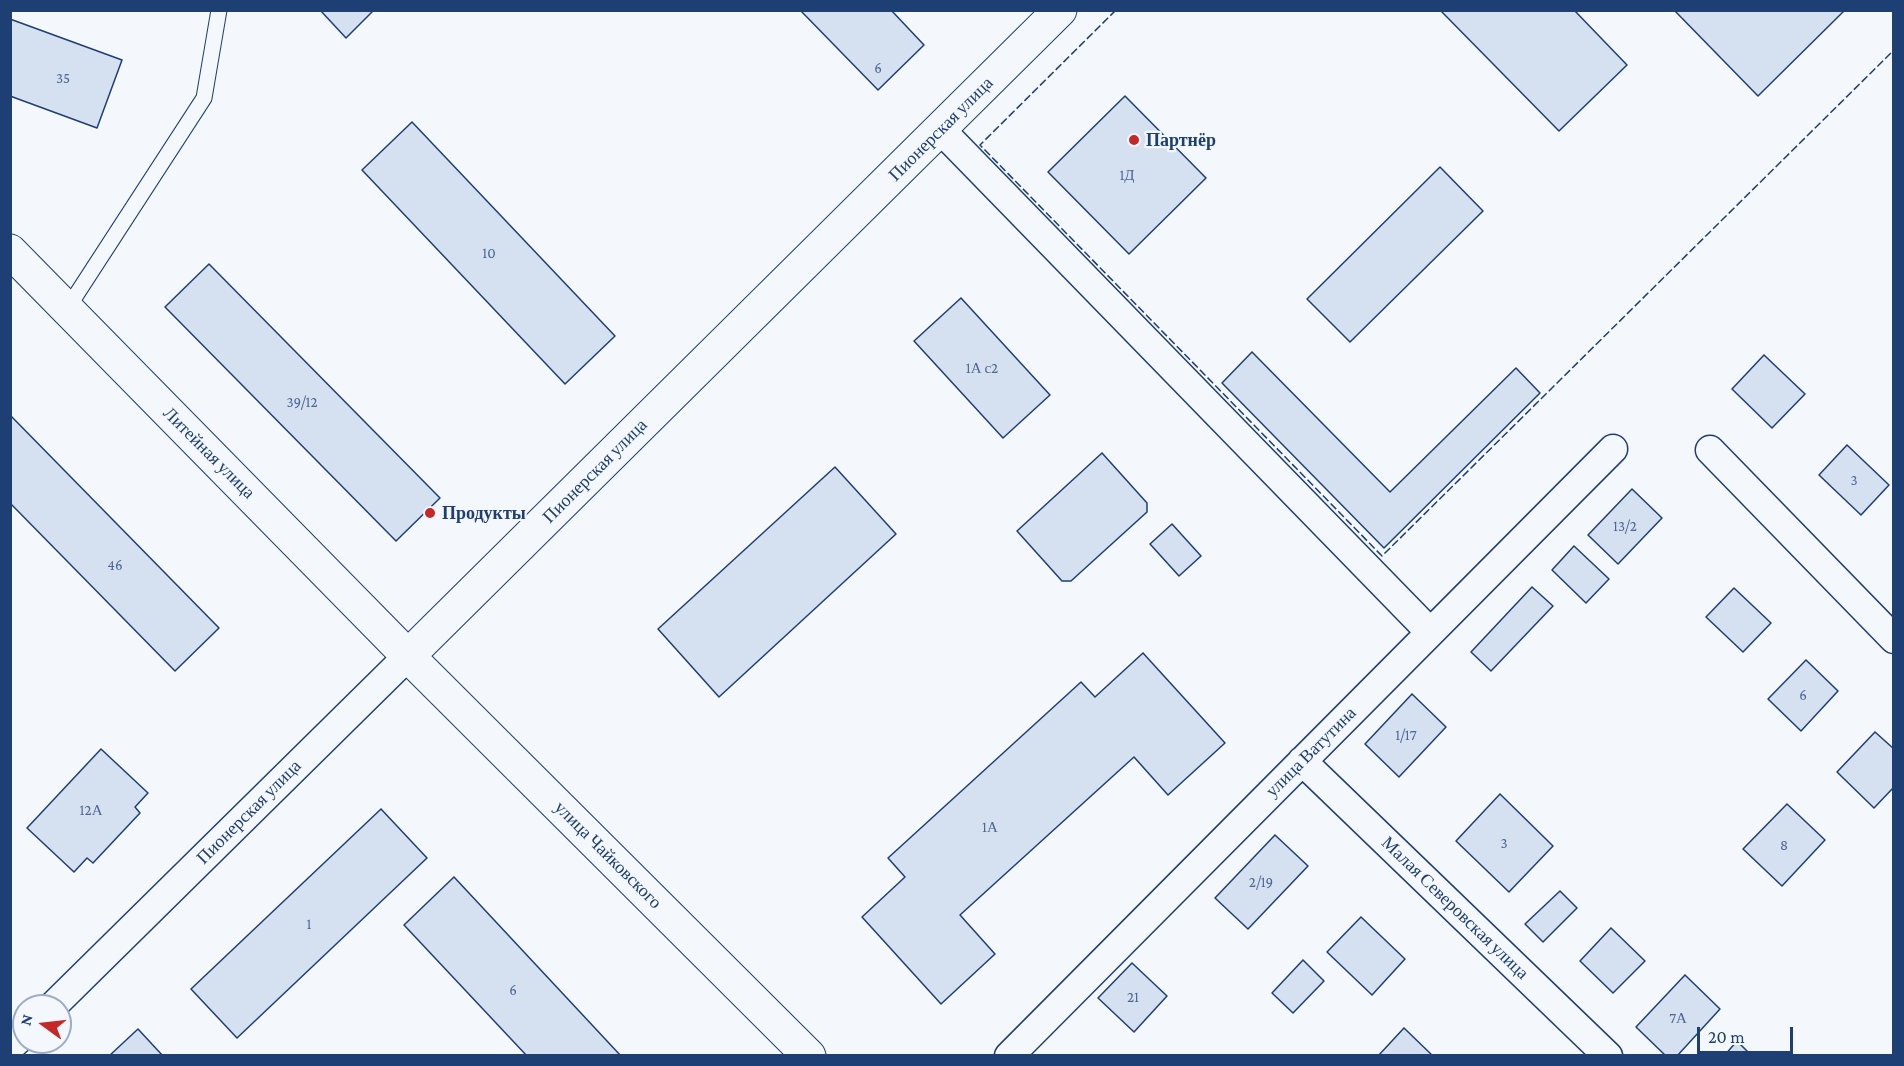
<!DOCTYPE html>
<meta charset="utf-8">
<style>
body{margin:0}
#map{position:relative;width:1904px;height:1066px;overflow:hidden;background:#f4f7fb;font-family:"Crimson Pro",serif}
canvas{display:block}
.frame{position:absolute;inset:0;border:12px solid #1d3f73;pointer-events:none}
.north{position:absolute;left:12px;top:994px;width:60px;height:60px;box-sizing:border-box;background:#f4f7fb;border:2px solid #9eadc5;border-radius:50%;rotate:285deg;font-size:16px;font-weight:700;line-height:24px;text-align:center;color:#1d3f73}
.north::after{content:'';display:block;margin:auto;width:21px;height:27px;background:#c62828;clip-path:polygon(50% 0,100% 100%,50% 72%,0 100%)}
.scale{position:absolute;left:1697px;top:1027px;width:96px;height:27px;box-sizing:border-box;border:3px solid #1d3f73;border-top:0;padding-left:8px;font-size:18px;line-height:21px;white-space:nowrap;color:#1d3f73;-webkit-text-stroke:4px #f4f7fb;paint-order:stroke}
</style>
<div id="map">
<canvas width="1904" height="1066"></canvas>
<div class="frame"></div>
<div class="north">N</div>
<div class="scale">20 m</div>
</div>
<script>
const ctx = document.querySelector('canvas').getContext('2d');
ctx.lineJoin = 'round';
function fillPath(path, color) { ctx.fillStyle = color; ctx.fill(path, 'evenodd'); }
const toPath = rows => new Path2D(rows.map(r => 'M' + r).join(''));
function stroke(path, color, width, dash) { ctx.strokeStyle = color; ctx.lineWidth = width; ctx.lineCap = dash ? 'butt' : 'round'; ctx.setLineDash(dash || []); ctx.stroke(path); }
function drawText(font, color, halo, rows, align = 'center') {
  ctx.font = font + ' "Crimson Pro",serif'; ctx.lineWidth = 4.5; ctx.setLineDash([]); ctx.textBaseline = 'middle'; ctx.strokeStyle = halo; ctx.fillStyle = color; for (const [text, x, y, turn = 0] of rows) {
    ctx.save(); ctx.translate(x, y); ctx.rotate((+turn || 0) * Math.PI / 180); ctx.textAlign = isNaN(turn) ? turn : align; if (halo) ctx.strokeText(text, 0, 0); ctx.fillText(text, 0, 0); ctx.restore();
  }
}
const building = toPath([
 [320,10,374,10,346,38,320,10],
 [800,10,891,10,924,45,878,90,800,10],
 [1440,10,1574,10,1627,65,1559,131,1440,10],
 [1674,10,1845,10,1758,96,1674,10],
 [10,19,122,60,97,128,10,96,10,19],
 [1125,96,1206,178,1129,254,1048,172,1125,96],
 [412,122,615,336,565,384,362,170,412,122],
 [1440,167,1483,211,1350,342,1307,299,1440,167],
 [209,264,440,498,396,541,165,307,209,264],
 [961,298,1050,395,1003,438,914,341,961,298],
 [1252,352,1390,492,1516,368,1540,393,1384,548,1222,383,1252,352],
 [1764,355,1805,394,1772,428,1732,389,1764,355],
 [10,415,219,628,175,671,10,503,10,415],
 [1847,445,1889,485,1861,515,1819,475,1847,445],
 [1102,453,1147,503,1147,512,1071,581,1062,581,1017,531,1102,453],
 [835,467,896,534,719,697,658,629,835,467],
 [1632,489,1662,518,1618,564,1588,535,1632,489],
 [1172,524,1201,556,1179,576,1150,544,1172,524],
 [1574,546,1609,579,1586,603,1552,570,1574,546],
 [1532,587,1553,606,1491,671,1471,652,1532,587],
 [1734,588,1771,623,1743,652,1706,617,1734,588],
 [1143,653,1225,743,1168,795,1134,757,960,915,995,954,941,1004,862,917,905,877,888,858,1081,682,1095,697,1143,653],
 [1806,660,1838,691,1801,731,1768,699,1806,660],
 [1412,694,1446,727,1399,777,1365,744,1412,694],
 [1875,732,1894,749,1894,787,1874,808,1837,772,1875,732],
 [101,749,148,793,135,807,140,813,93,863,87,858,74,872,27,828,101,749],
 [1500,794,1553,846,1509,892,1456,841,1500,794],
 [1787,804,1825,840,1782,886,1743,849,1787,804],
 [381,809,427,858,237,1038,191,989,381,809],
 [1275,835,1308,866,1248,929,1215,898,1275,835],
 [454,877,621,1056,527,1056,404,925,454,877],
 [1560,891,1577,908,1543,942,1525,924,1560,891],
 [1361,917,1405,959,1372,995,1327,952,1361,917],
 [1611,928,1645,961,1613,993,1580,961,1611,928],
 [1303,960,1324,981,1293,1013,1272,993,1303,960],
 [1132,963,1167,996,1134,1032,1098,998,1132,963],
 [1685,975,1720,1009,1677,1056,1666,1056,1636,1027,1685,975],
 [1404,1028,1433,1056,1378,1056,1404,1028],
 [138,1029,163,1056,109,1056,138,1029],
 [1737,1041,1752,1056,1724,1056,1737,1041]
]);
fillPath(building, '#d5e0f0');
stroke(building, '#1d3f73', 1.5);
const service = toPath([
 [67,309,204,98,219,10]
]);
const minor = toPath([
 [941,130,1430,632],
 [1710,450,1894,639],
 [1302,761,1608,1056],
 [53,1006,408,656],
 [10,1047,24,1034],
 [1009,1056,1613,449]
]);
const tertiary = toPath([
 [10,251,408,656,809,1056],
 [408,656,1060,10]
]);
stroke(service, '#1d3f73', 17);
stroke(minor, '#1d3f73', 31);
stroke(tertiary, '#1d3f73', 35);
stroke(service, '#f4f7fb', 15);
stroke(minor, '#f4f7fb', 28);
stroke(tertiary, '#f4f7fb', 33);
stroke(toPath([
 [1116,10,980,145,1382,556,1894,50]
]), '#1d3f73', 1.5, [8, 3]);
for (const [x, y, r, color] of [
 [1134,140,6,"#c62828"],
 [430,513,6,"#c62828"]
]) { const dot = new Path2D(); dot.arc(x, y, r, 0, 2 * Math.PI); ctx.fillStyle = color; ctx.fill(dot); stroke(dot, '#f4f7fb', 2); }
drawText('15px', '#4b6792', null, [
 ["6",878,68],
 ["35",63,78],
 ["1Д",1127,175],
 ["10",489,253],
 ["1А с2",982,368],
 ["39/12",302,402],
 ["3",1854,480],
 ["13/2",1625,526],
 ["46",115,565],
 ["6",1803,695],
 ["1/17",1406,735],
 ["12А",91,810],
 ["1А",990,827],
 ["3",1504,843],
 ["8",1784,845],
 ["2/19",1261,882],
 ["1",309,924],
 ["6",513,990],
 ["21",1133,997],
 ["7А",1678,1018]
]);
drawText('18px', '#1d3f73', '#f4f7fb', [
 ["Пионерская улица",941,129,-45],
 ["Литейная улица",209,453,45],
 ["Пионерская улица",595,471,-45],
 ["улица Ватутина",1311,752,-45],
 ["Пионерская улица",249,812,-45],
 ["улица Чайковского",608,855,45],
 ["Малая Северовская улица",1455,908,44]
]);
drawText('bold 18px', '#1d3f73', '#f4f7fb', [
 ["Партнёр",1146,140],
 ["Продукты",442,513]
], 'left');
</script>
